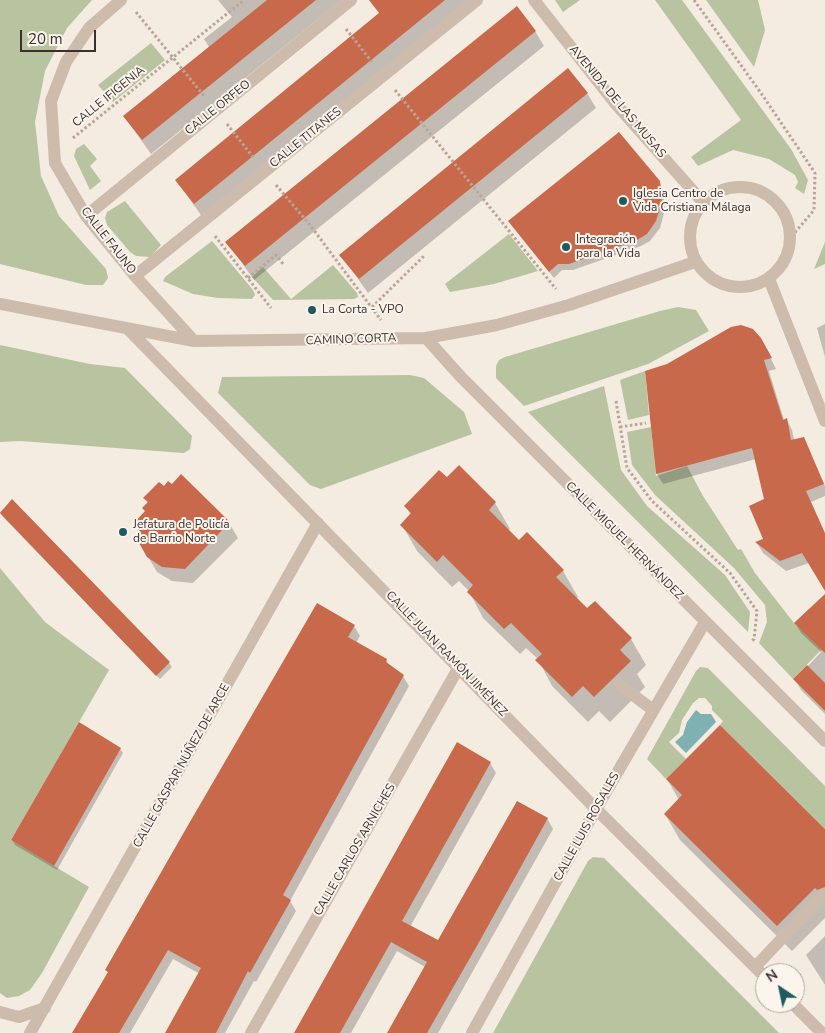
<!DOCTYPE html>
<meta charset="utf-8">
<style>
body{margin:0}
#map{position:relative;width:825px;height:1033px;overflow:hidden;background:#f4ebe1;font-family:"Nunito Sans",sans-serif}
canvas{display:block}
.north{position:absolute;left:755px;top:963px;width:50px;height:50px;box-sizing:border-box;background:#fbf5ee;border:1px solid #aea6a0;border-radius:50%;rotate:326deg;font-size:14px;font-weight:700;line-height:20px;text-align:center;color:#3b302b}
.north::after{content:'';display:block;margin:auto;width:18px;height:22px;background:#1f5a5e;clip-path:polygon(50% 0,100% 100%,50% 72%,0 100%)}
.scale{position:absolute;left:20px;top:30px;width:76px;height:22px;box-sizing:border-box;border:2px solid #3b302b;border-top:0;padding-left:6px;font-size:15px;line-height:18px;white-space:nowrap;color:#3b302b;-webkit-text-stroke:4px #fbf5ee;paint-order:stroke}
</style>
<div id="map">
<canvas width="825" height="1033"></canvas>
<div class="north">N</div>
<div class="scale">20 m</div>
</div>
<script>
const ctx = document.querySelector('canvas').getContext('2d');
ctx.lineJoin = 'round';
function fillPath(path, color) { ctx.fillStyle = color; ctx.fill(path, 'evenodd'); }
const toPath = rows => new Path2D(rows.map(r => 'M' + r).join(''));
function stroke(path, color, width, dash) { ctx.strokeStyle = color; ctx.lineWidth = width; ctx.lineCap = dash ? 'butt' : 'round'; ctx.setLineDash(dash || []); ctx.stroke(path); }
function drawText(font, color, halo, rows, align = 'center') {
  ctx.font = font + ' "Nunito Sans",sans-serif'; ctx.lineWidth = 4; ctx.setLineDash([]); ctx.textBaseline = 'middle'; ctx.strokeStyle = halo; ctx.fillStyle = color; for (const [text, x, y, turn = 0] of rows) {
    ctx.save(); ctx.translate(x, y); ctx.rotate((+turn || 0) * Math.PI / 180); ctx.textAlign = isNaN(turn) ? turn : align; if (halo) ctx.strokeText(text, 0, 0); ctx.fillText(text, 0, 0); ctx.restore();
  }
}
fillPath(toPath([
 [0,0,92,0,67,28,45,71,35,122,41,176,59,216,106,269,108,278,103,285,86,285,0,264],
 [555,0,580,0,563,12],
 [655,0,682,0,791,149,808,180,804,194,795,188,798,182,795,175,769,159,733,150,698,166,691,157,741,120],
 [706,0,758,0,765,30,754,67],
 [151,43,165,60,113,102,98,85],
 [84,144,97,159,90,166,101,181,90,190,74,156,76,149],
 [125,201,161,245,150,257,136,256,130,252,107,225,105,218,107,212],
 [509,234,538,271,494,284,450,292,445,284],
 [212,241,253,290,255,295,252,299,218,298,193,294,163,281,165,277],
 [825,242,825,264,814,269],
 [333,265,357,293,358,297,354,299,273,300,252,277,263,267,291,299],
 [678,307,696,310,709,331,648,364,524,406,496,378,496,366,499,360,505,357,660,311],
 [0,345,90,364,125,368,192,436,190,449,184,453,20,441,0,442],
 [645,371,649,415,628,420,620,380],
 [410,375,424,378,464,412,472,434,321,489,310,485,218,393,222,377],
 [604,386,621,470,647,506,725,575,750,612,748,632,528,412],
 [651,427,656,476,687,466,703,496,738,550,741,549,755,573,794,623,822,649,793,679,759,643,767,622,765,605,734,568,655,495,632,465,627,432],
 [0,568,45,622,109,670,11,840,89,887,42,973,30,990,19,996,7,998,0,993],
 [700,667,708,668,825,786,825,829,720,725,723,721,712,710,712,706,705,698,699,698,693,703,682,720,679,733,669,742,686,759,666,779,647,759,696,671],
 [593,857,604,858,779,1033,493,1033,588,861]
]), '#b8c4a0');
fillPath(toPath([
 [696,710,701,714,711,714,716,722,686,753,675,742,683,735,687,722]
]), '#7fb0b2');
fillPath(toPath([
 [218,0,342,0,151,154,124,116,209,47,204,39,232,17],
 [397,0,472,0,203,218,176,180],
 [535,31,544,46,254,280,227,242],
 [587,93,596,108,368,293,341,255],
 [659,182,663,189,665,209,660,228,650,241,641,246,573,270,562,270,554,278,510,222],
 [825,324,825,357,817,328],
 [765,347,776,369,769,371,784,420,787,420,792,430,794,440,803,438,825,486,825,496,811,502,825,535,825,589,809,563,786,571,763,553,757,543,765,540,766,499,756,459,663,484,657,474,646,372],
 [459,467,495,503,510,529,508,531,519,542,563,571,578,597,576,599,587,610,631,639,646,665,637,674,645,687,610,722,599,711,588,722,552,686,538,659,526,648,520,654,483,618,469,591,459,581,452,587,417,551,402,525,411,516,406,506,447,479],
 [145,498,229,523,238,538,193,583,172,581,157,572,140,543,141,534,135,524,146,512,148,504],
 [12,501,169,663,172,667,160,679,3,517,0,512],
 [825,596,825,714,801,690,795,680,821,652,801,633,795,623],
 [354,626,360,636,356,643,386,660,389,665,403,676,409,686,290,901,296,911,256,982,254,981,225,1033,166,1033,200,974,173,959,130,1033,74,1033,109,974,107,970],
 [120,749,123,753,57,870,15,845,12,840],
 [490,763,496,773,410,927,439,942,547,818,553,829,438,1033,388,1033,425,967,397,951,351,1033,295,1033],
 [667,779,825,831,825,918,792,951,680,840,665,814,679,800],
 [825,936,825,985,806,955]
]), '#0003');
fillPath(toPath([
 [267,0,316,0,142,140,123,116],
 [369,0,445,0,194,204,175,180,379,13],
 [517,6,536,31,245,266,225,242],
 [568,68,588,93,359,279,339,255],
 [619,132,660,181,662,202,656,221,647,234,637,240,569,264,558,264,549,272,508,221],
 [741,325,753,329,761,338,772,358,764,360,783,420,787,418,791,440,804,437,824,484,806,491,825,533,825,591,802,553,780,561,755,542,763,539,749,506,764,499,752,448,656,474,645,371,667,364,731,327],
 [459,465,496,502,489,510,519,540,527,532,564,570,556,577,587,608,595,601,632,638,620,650,631,661,594,697,583,686,572,697,535,660,542,654,511,623,504,629,467,592,473,585,443,555,437,562,400,525,411,513,404,506,439,470,447,477],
 [181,474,230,522,185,569,162,567,147,557,139,543,140,529,134,523,145,511,142,508,148,502,143,498,159,482,164,486,168,481,172,484],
 [12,499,170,662,156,676,0,513],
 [825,594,825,653,794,623],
 [317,603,355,625,348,637,387,659,386,662,404,675,283,895,291,900,250,973,248,971,216,1033,165,1033,201,968,168,950,119,1033,72,1033,108,972,105,970,187,827],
 [807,665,825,683,825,711,793,679],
 [79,722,121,748,54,866,11,840],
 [720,725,825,829,825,887,817,890,815,888,777,926,664,814,682,795,666,779],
 [457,742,491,762,402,921,438,940,517,801,548,818,478,944,427,1033,387,1033,427,962,391,942,340,1033,294,1033]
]), '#c8694b');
stroke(toPath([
 [694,0,761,93,815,173,814,210,792,236],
 [136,12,204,96],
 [346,29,372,62],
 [395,90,556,289],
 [227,124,253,157],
 [73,138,244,0],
 [276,185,310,225,381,320],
 [215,236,271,308],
 [248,278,276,255,284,265],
 [372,307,425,255],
 [616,401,627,468,652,501,730,573,757,611,754,639,751,642],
 [620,427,646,423]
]), '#b9a596', 3, [2.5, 2.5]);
stroke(toPath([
 [121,0,89,28,66,62,51,101,55,163,86,216,135,276,194,341],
 [534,0,615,103,702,201],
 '690 237a50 50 0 1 1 100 0a50 50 0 1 1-100 0Z',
 [86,216,351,0],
 [135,276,477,0],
 [769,279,825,421],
 [0,304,194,341,426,338,497,325,569,305,695,262],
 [129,330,596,809,765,977],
 [426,338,461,377,825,741],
 [620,685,653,710],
 [755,967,823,895],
 [792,1003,822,1033],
 [0,1012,19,1017,45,1008],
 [30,1033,318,523],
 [251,1033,459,667],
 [472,1033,596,809,705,622]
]), '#cdbbac', 12);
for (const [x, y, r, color] of [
 [623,201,5,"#1f5a5e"],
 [566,247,5,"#1f5a5e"],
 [312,310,5,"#1f5a5e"],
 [123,532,5,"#1f5a5e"]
]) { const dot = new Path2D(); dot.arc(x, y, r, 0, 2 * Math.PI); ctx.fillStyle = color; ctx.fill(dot); stroke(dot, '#fbf5ee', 2); }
drawText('12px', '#3b302b', '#fbf5ee', [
 ["CALLE IFIGENIA",109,97,-39],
 ["AVENIDA DE LAS MUSAS",617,102,50],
 ["CALLE ORFEO",218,108,-39],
 ["CALLE TITANES",306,138,-39],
 ["CALLE FAUNO",108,241,52],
 ["CAMINO CORTA",351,340,-2],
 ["CALLE MIGUEL HERNÁNDEZ",624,541,45],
 ["CALLE JUAN RAMÓN JIMÉNEZ",446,654,46],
 ["CALLE GASPAR NÚÑEZ DE ARCE",182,766,-61],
 ["CALLE LUIS ROSALES",587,827,-61],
 ["CALLE CARLOS ARNICHES",355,850,-60]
]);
drawText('12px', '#3b302b', '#fbf5ee', [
 ["Iglesia Centro de",633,194],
 ["Vida Cristiana Málaga",633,208],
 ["Integración",576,240],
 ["para la Vida",576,254],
 ["La Corta - VPO",322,310],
 ["Jefatura de Policía",133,525],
 ["de Barrio Norte",133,539]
], 'left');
</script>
